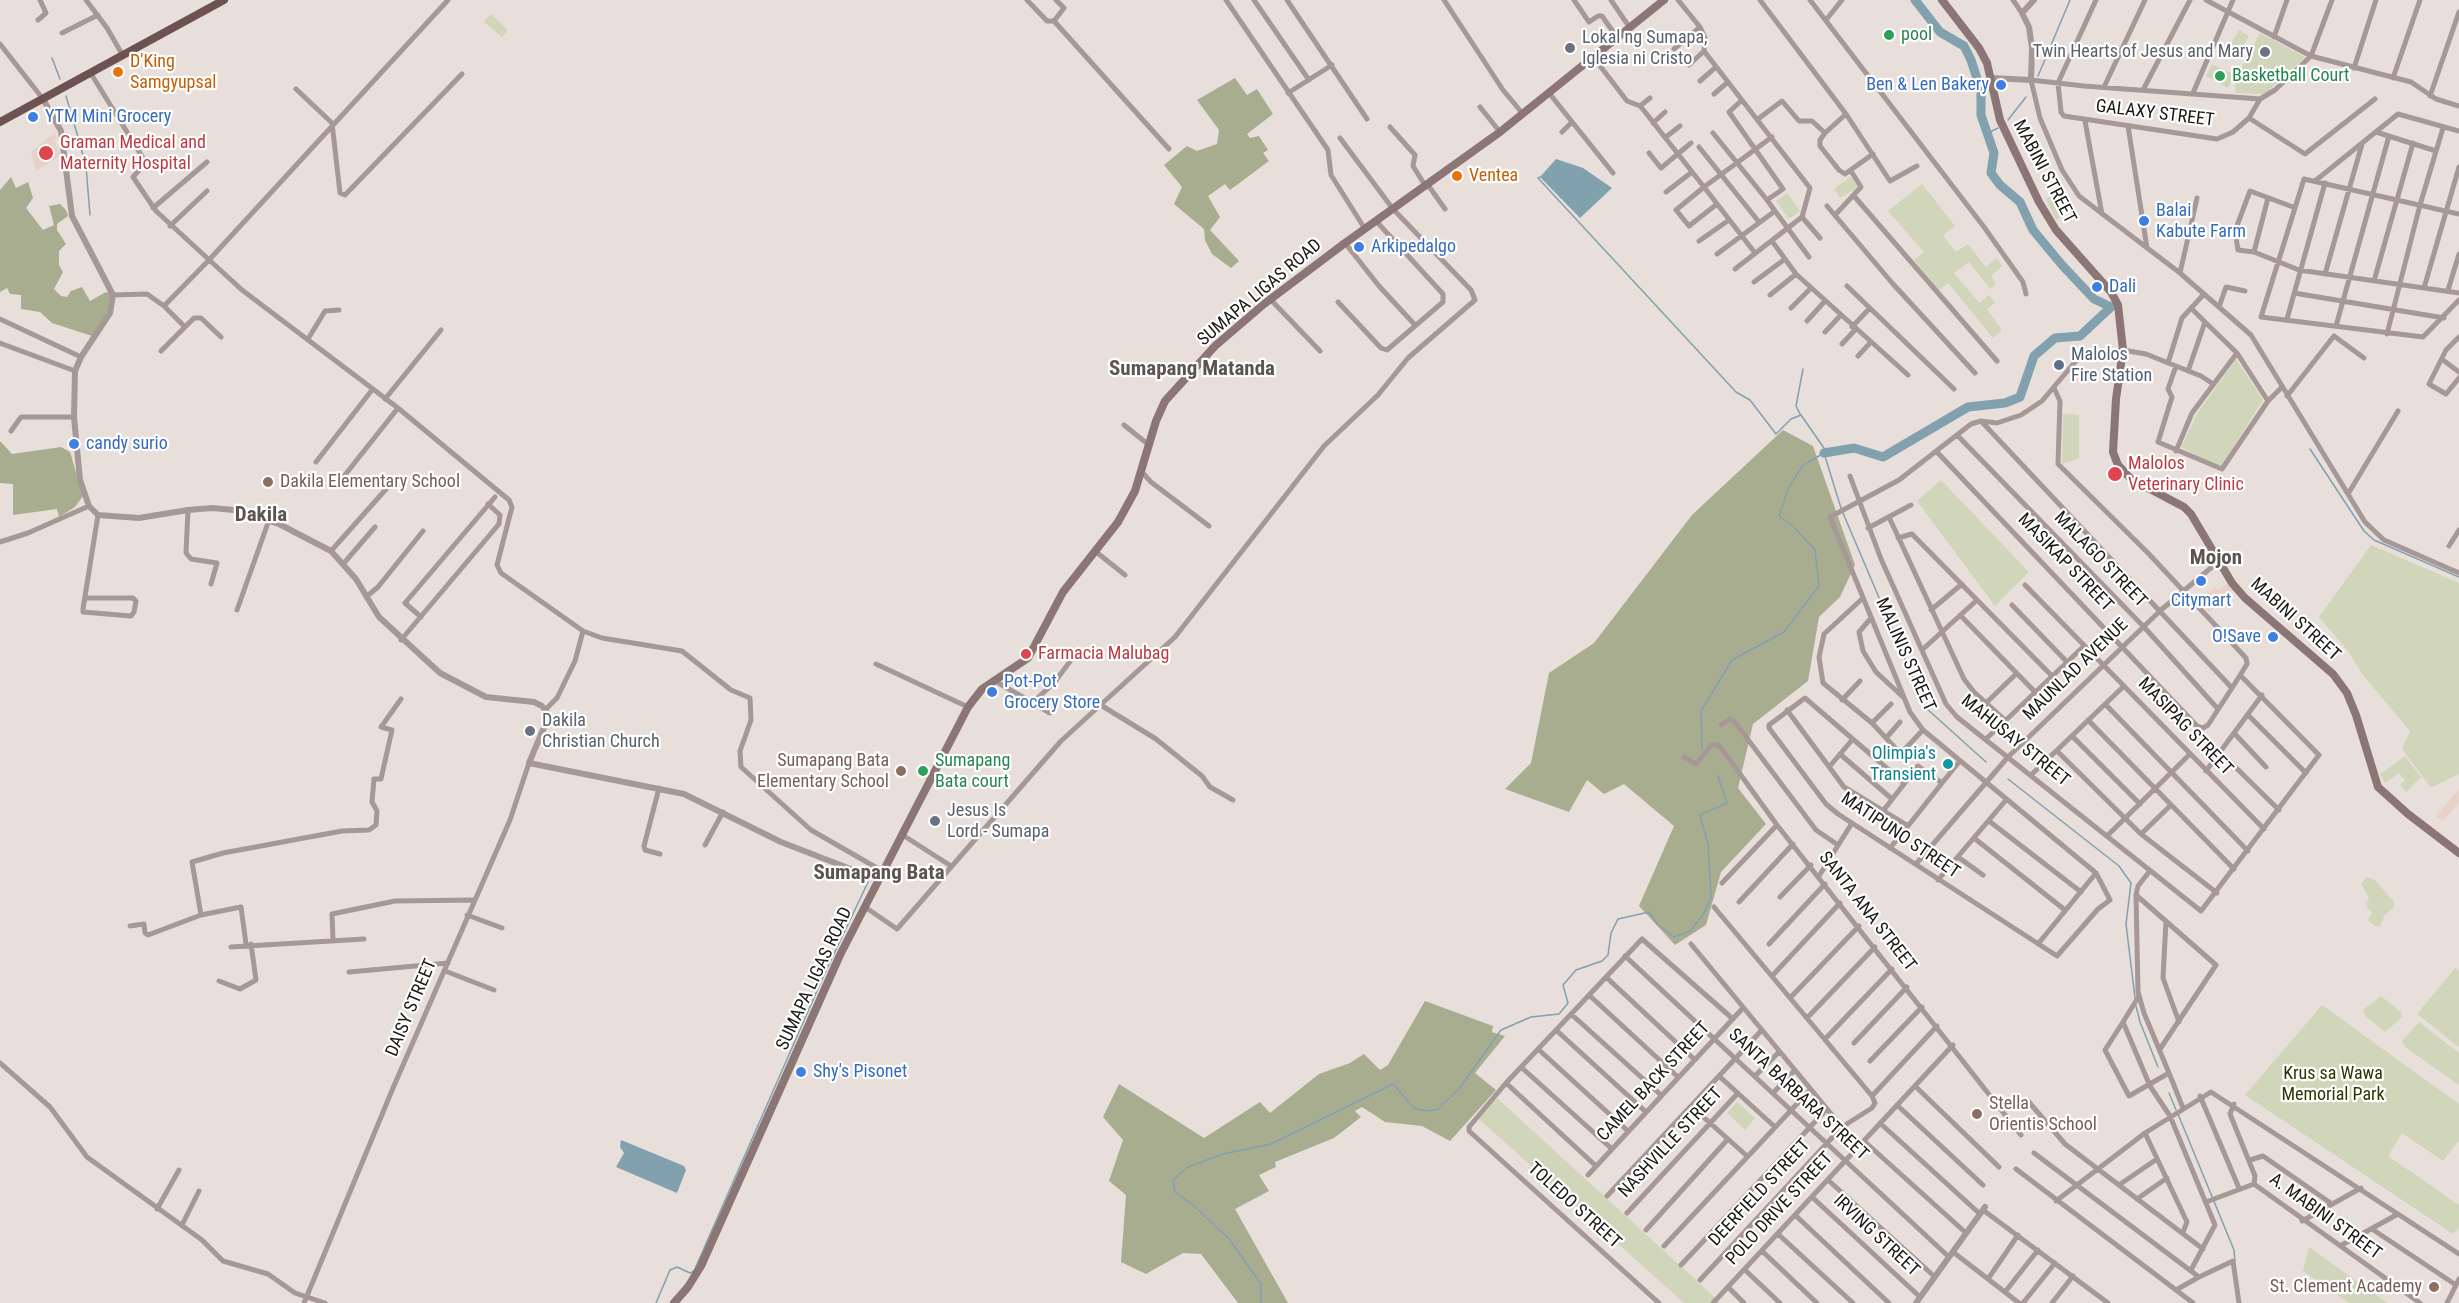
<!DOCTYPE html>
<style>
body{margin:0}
canvas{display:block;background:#e8deda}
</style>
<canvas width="2459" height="1303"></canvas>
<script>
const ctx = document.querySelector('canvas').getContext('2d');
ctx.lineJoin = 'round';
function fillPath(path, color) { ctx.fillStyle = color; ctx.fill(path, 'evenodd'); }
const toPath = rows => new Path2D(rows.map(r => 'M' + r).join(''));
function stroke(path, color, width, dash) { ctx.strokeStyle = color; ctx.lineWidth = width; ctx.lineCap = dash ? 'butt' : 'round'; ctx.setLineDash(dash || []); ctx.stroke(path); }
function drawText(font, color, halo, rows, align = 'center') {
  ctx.font = font + ' "Roboto Condensed",sans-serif'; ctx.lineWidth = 4.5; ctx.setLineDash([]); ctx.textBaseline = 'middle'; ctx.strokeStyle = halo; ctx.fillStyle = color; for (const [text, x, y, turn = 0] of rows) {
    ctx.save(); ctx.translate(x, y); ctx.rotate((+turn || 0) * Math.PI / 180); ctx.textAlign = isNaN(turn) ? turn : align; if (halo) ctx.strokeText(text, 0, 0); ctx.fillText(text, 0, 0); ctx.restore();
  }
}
fillPath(toPath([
 [54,133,57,138,54,141,61,155,36,171,31,152],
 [2228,583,2234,590,2209,612,2199,601,2215,587,2218,591],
 [2459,789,2459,802,2443,821,2436,816]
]), '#e9d1c8');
fillPath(toPath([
 [491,14,508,30,502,37,484,22],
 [2239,30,2249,36,2238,55,2228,49],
 [2260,33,2305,57,2265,94,2235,93,2236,77],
 [2212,64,2235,75,2228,88,2206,76],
 [1851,177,1858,187,1840,198,1834,189],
 [1922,184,1955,226,1943,235,1956,252,1968,244,1986,267,1997,258,2002,266,1991,276,1996,284,1990,289,1969,262,1954,273,1979,303,1989,295,1995,303,1987,309,2002,330,1993,338,1948,283,1939,290,1914,260,1924,252,1888,211],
 [2062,189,2068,200,2060,207,2063,210,2070,204,2074,208,2056,220,2046,199],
 [1787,193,1800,211,1789,219,1776,201],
 [2236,359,2263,400,2220,468,2181,447,2197,414],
 [2063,414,2079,415,2079,458,2062,464],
 [1941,480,2029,572,1995,606,1917,501],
 [2371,545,2459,583,2459,774,2431,788,2402,749,2410,731,2362,674,2348,651,2319,617],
 [2405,756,2421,777,2406,792,2400,785,2405,780,2399,773,2385,783,2380,774],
 [2367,877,2375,880,2394,902,2394,907,2385,915,2380,926,2375,926,2368,920,2372,913,2366,906,2369,898,2361,884],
 [2455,968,2459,971,2459,1047,2417,1014],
 [2381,996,2401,1012,2402,1017,2385,1032,2366,1017,2363,1010],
 [2322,1005,2459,1104,2459,1140,2443,1161,2402,1133,2388,1156,2459,1205,2459,1228,2453,1234,2245,1095],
 [2419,1022,2459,1053,2459,1085,2405,1047,2402,1041],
 [1497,1098,1721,1303,1684,1303,1479,1119],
 [1737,1102,1755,1118,1745,1130,1727,1113],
 [2309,1247,2324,1258,2387,1303,2349,1303,2303,1271]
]), '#d1d6ba');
fillPath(toPath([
 [1235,78,1247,95,1257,89,1273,114,1247,134,1250,138,1259,136,1268,150,1263,153,1269,161,1230,190,1225,184,1208,196,1220,217,1210,230,1239,261,1231,268,1212,254,1205,240,1204,229,1174,204,1182,187,1164,165,1187,146,1197,151,1217,144,1219,130,1197,100],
 [11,177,16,188,28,182,33,198,26,208,43,230,54,225,49,206,60,204,66,210,68,216,57,224,57,230,66,244,59,251,59,265,63,272,54,289,61,296,67,297,71,291,82,287,90,301,106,292,111,293,110,308,92,336,52,323,40,312,21,309,21,295,10,294,7,288,0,292,0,190],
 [1783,430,1813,446,1855,565,1840,597,1819,617,1808,681,1753,724,1738,788,1766,824,1721,872,1706,925,1675,945,1639,906,1674,826,1624,784,1604,794,1587,780,1569,812,1505,789,1531,763,1549,673,1594,643,1692,515],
 [0,441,12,454,61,447,70,452,83,496,75,507,59,517,57,509,13,515,13,484,0,483],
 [1425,1001,1493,1026,1492,1032,1505,1036,1475,1073,1496,1090,1450,1141,1422,1126,1385,1122,1362,1107,1355,1111,1361,1117,1334,1138,1275,1162,1276,1167,1259,1175,1269,1191,1235,1209,1288,1303,1238,1303,1201,1254,1183,1253,1146,1274,1121,1262,1126,1195,1109,1181,1123,1140,1103,1117,1119,1084,1204,1138,1260,1102,1270,1113,1319,1074,1350,1063,1364,1054,1380,1070,1388,1065]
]), '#a9ad90');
fillPath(toPath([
 [1556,159,1583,168,1612,188,1580,218,1540,177],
 [621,1140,684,1166,686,1170,677,1193,616,1167,624,1153,620,1147]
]), '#81a1af');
stroke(toPath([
 [52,58,60,79],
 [2038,76,2070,0],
 [66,96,80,144],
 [2008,120,2026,97],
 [1988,133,1998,128],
 [81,148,86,166,90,215],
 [1540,177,1538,178,1736,392,1750,400,1776,434,1791,419,1801,415,1826,451],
 [1800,414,1796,406,1803,369],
 [2310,449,2364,531,2374,540,2459,577],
 [1843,513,1926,708,1986,762],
 [1702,748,1701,711,1732,660,1784,632,1819,586,1815,550,1793,526,1779,516,1788,489,1803,465,1824,453,1841,508],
 [2008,779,2119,866,2131,883,2126,924,2135,998],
 [2136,1006,2140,1022,2158,1067],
 [2169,1093,2176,1110],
 [2178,1114,2234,1250,2235,1261],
 [656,1303,670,1270,677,1267,690,1273,694,1271,824,975,869,880],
 [1261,1303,1261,1284,1229,1239,1193,1205,1175,1192,1173,1180,1188,1167,1223,1154,1271,1144,1393,1084,1414,1108,1427,1111,1438,1109,1459,1089,1501,1030,1531,1017,1559,1014,1568,1003,1563,985,1576,970,1602,961,1608,955,1611,933,1618,919,1649,912,1657,924,1674,937,1690,931,1703,915,1711,898,1708,844,1700,815,1727,803,1718,776]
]), '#81a1af', 1.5);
stroke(toPath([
 [1824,453,1854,448,1883,457,1968,407,2005,403,2020,397,2034,356,2055,338,2080,336,2111,307,2094,299,2062,265,2033,230,2020,202,2000,185,1991,173,1994,153,1981,115,1981,91,1971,60,1964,46,1940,32,1915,0]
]), '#81a1af', 9);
stroke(toPath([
 [86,0,107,28,122,54],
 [1027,0,1047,21,1054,21,1169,149],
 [1226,0,1328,150,1331,175,1365,229],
 [1254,0,1309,80],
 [1287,0,1367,119],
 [1444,0,1503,90,1523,114],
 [1574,0,1589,22,1598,16,1602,16,1618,39],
 [1611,0,1630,28],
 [1678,0,1700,27,1705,38,1704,51,1810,188,1802,217,1735,269],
 [1760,0,1846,114,1890,181,1917,166],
 [1810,0,1984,227,2023,282,2026,294],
 [2013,0,2022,13],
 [2096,0,2058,83,2061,112,2064,116,2217,139,2233,132,2249,118,2260,99],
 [2206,0,2311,56,2411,82,2436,99,2459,106],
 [38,20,46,13,40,0],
 [1826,20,1842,0],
 [1054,21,1064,8,1056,0],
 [62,33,98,15],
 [2274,37,2287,0],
 [0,44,43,99],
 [1674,49,1700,27],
 [1594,58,1627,101,1640,106,1645,112,1704,187,1676,210,1689,226,1717,204],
 [1689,65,1704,51],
 [2354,68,2376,0],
 [90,72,143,158,143,166,133,177,156,211,242,290,398,408,509,500,512,507,497,565,501,573,583,631,602,638,682,651,731,690,750,698,751,720,740,751,741,767,811,830,884,872],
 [2393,78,2420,0],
 [1700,81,1716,67],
 [2104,87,2145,0],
 [296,89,332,123,340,193,345,195,462,74],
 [2143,90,2190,0],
 [1288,93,1332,65],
 [1549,93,1613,173],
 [2193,93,2233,0],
 [1714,94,1728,82],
 [2430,96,2459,12],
 [1640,106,1650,98],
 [1480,107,1500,132],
 [1846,114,1825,133,1820,140,1820,146,1839,170,1845,174,1873,154],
 [2249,118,2305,154,2375,99],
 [1758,119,1782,101,1799,121,1812,121,1825,133],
 [2085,121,2102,214],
 [1653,123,1665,112],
 [2128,126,2147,248],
 [1390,127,1415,155,1413,166,1426,187],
 [1562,132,1572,122],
 [2376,132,2436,151],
 [1713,133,1767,200,1783,189,1729,112,1742,100],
 [1666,137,1680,126],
 [1699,147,1759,222],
 [1649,153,1661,168,1691,143],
 [2315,181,2398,114,2459,131],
 [1428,185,1445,209],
 [1666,192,1692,172],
 [1854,196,1997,361],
 [1827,206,1893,284,1975,373],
 [2293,207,2250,191,2235,231,2238,250,2254,252,2299,270,2459,293],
 [153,208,207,162],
 [1775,211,1809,257],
 [2459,214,2304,179,2261,317,2423,337,2459,300],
 [1835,215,1861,187,1851,171],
 [1802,217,1820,238],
 [170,226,207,191],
 [1699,241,1729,220],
 [1772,241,1796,274,1908,375],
 [1345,243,1379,286,1415,325],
 [2254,252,2268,198],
 [1755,253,1704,187,1772,137],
 [1717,254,1775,211,1767,200],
 [2180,273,2079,196,2062,170,2040,118,2031,80,2084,86,2260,99,2275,90,2311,56,2332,0],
 [2325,274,2362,144],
 [2374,281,2413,143],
 [1754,282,1785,259],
 [1847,286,1954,389],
 [2424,288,2459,167],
 [2448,290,2459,254],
 [2294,293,2444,318],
 [2204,294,2251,335,2365,522,2384,540,2459,573],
 [113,295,147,294,164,306,209,260,448,0],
 [1770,295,1796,274],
 [1271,300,1320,351],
 [1338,302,1381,348,1387,350,1443,302,1443,294,1376,221],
 [164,306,185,327,194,318,201,318,221,337],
 [2219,307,2226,287,2245,291],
 [1791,308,1811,288],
 [2191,308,2205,322],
 [0,319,81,357],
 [2287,319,2325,183],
 [1807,321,1825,301],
 [2336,326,2389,136],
 [1852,327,1869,309],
 [1825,332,1840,316],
 [2387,334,2420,205,2443,128],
 [2459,337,2446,350,2429,384,2446,394,2459,378],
 [308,339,325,311,339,310],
 [0,343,75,371],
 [1842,344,1855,330],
 [161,351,185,327],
 [1858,356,1870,343],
 [2443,360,2459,372],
 [2168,363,2182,318,2204,294,2180,273,2197,198],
 [2176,366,2168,389,2172,397,2158,442,2222,469,2268,401,2237,353,2205,322,2188,371],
 [2054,388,2060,401,2058,464,2148,553,2246,658,2247,664,2232,688],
 [2287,396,2334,336,2364,358],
 [385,399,441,330],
 [2268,401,2282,387],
 [1124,425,1149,445],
 [11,431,21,417,74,417],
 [1957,435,2144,627,2218,709],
 [2176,451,2192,413,2237,353],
 [1937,452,2197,726,2203,728,2208,725,2232,688,1981,421],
 [316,462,372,390],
 [1141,471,1151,482,1209,526],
 [1850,476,1881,559,1946,704,1957,717,2201,911,2319,755,2240,675],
 [337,485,398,408],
 [2348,494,2398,411],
 [188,510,186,553,191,559,217,563,211,584],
 [1889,517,1964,679,1974,692,2005,720],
 [1868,528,1911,505],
 [1898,538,1912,534,2052,676],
 [0,542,28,533,89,506],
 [2449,546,2459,530],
 [331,551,387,488],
 [1095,551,1125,575],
 [344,563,375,527],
 [2025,585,2264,829],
 [366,597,378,587,423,531],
 [85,598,133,598,136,601,134,612,131,616,83,612,83,609,98,515],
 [1863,598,1824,634,1819,657,1823,683,1872,723,1899,752,1903,751,1923,730],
 [2012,605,2067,662],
 [237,610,269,520],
 [1931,610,1962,584],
 [1960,615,2035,692],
 [421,617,405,603,495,497],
 [1871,618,1859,632,1863,651,1876,672,1903,697],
 [401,640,499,524,500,515,488,504],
 [1922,650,1977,600],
 [876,664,968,707],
 [995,681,1050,713],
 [1842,700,1860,681],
 [1032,703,1054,683,1071,660],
 [1986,703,2016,674],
 [1099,704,1156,739,1202,776,1210,787,1233,800],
 [2105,704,2248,851],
 [545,710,557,698,575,661,583,631],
 [1787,710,1844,787,1908,826,1942,783],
 [2248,715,2306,773],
 [2088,720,2234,869],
 [1872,723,1891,704],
 [1721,725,1730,719,1734,721,1816,830,1838,845],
 [2234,733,2266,767],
 [2072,736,2140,804],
 [1886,738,1900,722],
 [1986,739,2084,646],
 [2057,751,2141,834,2217,893],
 [2220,752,2279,810],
 [1840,754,1892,799],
 [1684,757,1696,764,1711,745,1719,745,1777,825,2021,1135],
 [1830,766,1852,740],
 [2206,771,2262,695],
 [2031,775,2124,686],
 [1904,783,1805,698,1769,725,1769,728,1826,804,1838,814,2057,956,2098,909,2110,900,2096,873,1923,730,1910,712,1830,517,1899,480,1971,424,1981,421,1997,423,2021,415,2042,401,2075,362,2085,355,2123,350,2146,354,2201,376,2213,384],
 [659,788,644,846,645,850,660,854],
 [1883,811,1918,766,1942,783,1959,762],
 [1989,821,2081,892],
 [901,834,951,866],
 [2141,834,2171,805],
 [2107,836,2189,755],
 [1974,838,2065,910],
 [705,845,723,812],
 [1890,848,1908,826],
 [1958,857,1983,875],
 [1916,864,2008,757,2161,610,2219,561],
 [1819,876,1852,823],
 [1938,880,2006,800],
 [1722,883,1777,825],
 [2136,895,2216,965,2160,1049],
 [1780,897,1811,865],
 [1739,902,1793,844],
 [865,907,897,929,1061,741,1175,637,1324,446,1378,395,1408,358,1475,300,1471,290,1393,209,1340,138],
 [1714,907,1872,1096],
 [467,915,502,928],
 [2166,921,2163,978,2179,1022],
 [130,926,144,924,145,933,148,935,201,915],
 [333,940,332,914,395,901,473,900],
 [246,944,241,907,201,915,192,862,223,853,342,831,369,830,376,825,377,811,372,802,374,779,381,779,392,730,381,727,401,699],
 [1691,944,1842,1127],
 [1769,944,1825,884],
 [2038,944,2096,873],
 [231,947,364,939],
 [1625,956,1949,1257],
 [445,971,494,990],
 [349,972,448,963],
 [1772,976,1840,903],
 [1606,977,1694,1059],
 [219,981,240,989,256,980,251,944],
 [1589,995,1678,1077],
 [2139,996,2123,1022,2150,1086,2170,1116,2215,1225,2191,1270],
 [1790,998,1859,926],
 [1571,1014,1661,1095],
 [1807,1018,1875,947],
 [2123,1022,2105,1050,2129,1096,2169,1073,2144,1013,2138,992,2136,895,2138,886,2149,872],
 [1556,1030,1646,1112],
 [1825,1039,1892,969],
 [1854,1043,1907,987],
 [1538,1049,1628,1131],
 [1870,1061,1922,1007],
 [0,1063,50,1107,87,1157,202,1240,223,1261,268,1274,295,1293,325,1303],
 [1521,1067,1612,1149],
 [2169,1073,2183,1108],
 [1756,1075,1779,1052],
 [1719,1076,1775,1127],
 [1506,1083,1596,1166],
 [1915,1086,1999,1167],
 [1774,1092,1794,1071],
 [2200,1096,2239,1188],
 [2028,1101,2065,1144,2203,1249],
 [2234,1104,2230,1114,2255,1176,2254,1184],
 [1897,1105,1983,1185],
 [1691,1106,1747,1156],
 [1880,1123,1980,1214],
 [2145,1133,2187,1222,2183,1232],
 [1864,1141,1966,1233],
 [2250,1160,2263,1156,2332,1204],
 [2016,1169,2176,1290,2199,1277,2034,1153],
 [1588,1175,1742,1009],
 [1828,1180,1935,1277],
 [2119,1185,2157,1159],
 [1607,1196,1761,1031],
 [1812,1197,1920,1297],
 [2137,1199,2167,1178],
 [2056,1201,2145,1133,2211,1092,2459,1254],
 [2206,1202,2254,1184,2420,1303],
 [157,1209,179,1170],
 [1983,1210,2108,1303],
 [1627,1213,1738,1093],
 [1795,1215,1889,1303],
 [2302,1221,2361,1188],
 [182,1225,199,1191],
 [2372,1229,2456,1285],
 [1646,1230,1728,1139],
 [1778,1234,1853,1303],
 [1664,1246,1810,1090],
 [2340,1246,2398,1214],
 [1762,1251,1817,1303],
 [1953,1252,2019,1303],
 [1681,1265,1826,1110],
 [1745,1270,1780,1303],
 [2199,1277,2233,1261,2239,1303],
 [1988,1279,2018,1235],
 [1700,1280,1842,1127,1872,1108,1875,1103,1872,1096,1937,1026],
 [1728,1287,1744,1303],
 [2176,1290,2193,1303],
 [2005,1292,2038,1250],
 [304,1303,393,1088,510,820,529,763],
 [1659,1303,1469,1131,1469,1127,1506,1083,1642,939,1733,1019],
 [1713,1303,1953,1045],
 [2023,1303,2055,1263],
 [2052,1303,2073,1276],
 [2447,1303,2459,1279]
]), '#a79898', 5);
stroke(toPath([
 [1991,78,2031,80,2032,48,2029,27,2022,13,2034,0],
 [43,99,61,131,72,216,113,295,110,313,81,357,75,371,74,417,80,480,89,506,98,515,139,518,188,510,212,508,234,510,279,524,331,551,356,579,379,617,440,673,486,697,534,702,542,706,546,711,545,725,529,763,684,794,781,842,879,880],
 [1916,1303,1985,1207]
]), '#a79898', 6);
stroke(toPath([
 [1942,0,1979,48,1987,63,2000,120,2039,202,2056,230,2111,292,2118,305,2123,350,2116,399,2113,452,2118,465,2131,479,2184,507,2191,514,2232,583,2245,598,2333,674,2347,693,2356,715,2378,787,2408,814,2459,853],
 [674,1303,688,1287,701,1266,840,955,968,707,982,689,1028,658,1063,592,1118,522,1135,491,1156,421,1165,401,1215,346,1264,304,1345,243,1500,132,1664,0]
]), '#8b7575', 8);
stroke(toPath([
 [0,122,224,0]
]), '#6d5252', 8);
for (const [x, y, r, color] of [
 [1889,35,6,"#2e9e5b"],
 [1570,48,6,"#6b7280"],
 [2265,52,6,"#6b7280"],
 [118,72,6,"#e8710a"],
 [2220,76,6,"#2e9e5b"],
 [2001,85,6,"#3f7fe0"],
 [33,117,6,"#3f7fe0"],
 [46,153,8,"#e0444e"],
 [1457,176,6,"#e8710a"],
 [2144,221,6,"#3f7fe0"],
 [1359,247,6,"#3f7fe0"],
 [2097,287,6,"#3f7fe0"],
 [2059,365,6,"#5c6f8a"],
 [74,444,6,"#3f7fe0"],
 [2115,474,8,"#e0444e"],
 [268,482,6,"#8d6e63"],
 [2201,581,6,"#3f7fe0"],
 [2273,637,6,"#3f7fe0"],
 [1026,654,6,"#e0444e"],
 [992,692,6,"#3f7fe0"],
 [530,731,6,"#6b7280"],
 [1948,764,6,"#0f9aa8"],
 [901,771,6,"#8d6e63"],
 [923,771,6,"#2e9e5b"],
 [935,821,6,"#6b7280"],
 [801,1072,6,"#3f7fe0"],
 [1977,1114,6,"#8d6e63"],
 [2434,1287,6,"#8d6e63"]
]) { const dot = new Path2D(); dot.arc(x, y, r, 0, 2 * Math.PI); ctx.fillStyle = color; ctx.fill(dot); stroke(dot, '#fff', 2); }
drawText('18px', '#27864d', '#fff', [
 ["pool",1901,35],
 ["Basketball Court",2232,76],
 ["Sumapang",935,761],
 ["Bata court",935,782]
], 'left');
drawText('18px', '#5b616d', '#fff', [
 ["Lokal ng Sumapa,",1582,38],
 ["Iglesia ni Cristo",1582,59],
 ["Twin Hearts of Jesus and Mary",2253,52,"right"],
 ["Dakila",542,721],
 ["Christian Church",542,742],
 ["Jesus Is",947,811],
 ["Lord - Sumapa",947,832]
], 'left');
drawText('18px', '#c56008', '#fff', [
 ["D'King",130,62],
 ["Samgyupsal",130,83],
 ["Ventea",1469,176]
], 'left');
drawText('18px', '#366cbe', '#fff', [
 ["Ben & Len Bakery",1989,85,"right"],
 ["YTM Mini Grocery",45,117],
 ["Balai",2156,211],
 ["Kabute Farm",2156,232],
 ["Arkipedalgo",1371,247],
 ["Dali",2109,287],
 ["candy surio",86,444],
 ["Citymart",2201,601,"center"],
 ["O!Save",2261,637,"right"],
 ["Pot-Pot",1004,682],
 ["Grocery Store",1004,703],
 ["Shy's Pisonet",813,1072]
], 'left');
drawText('18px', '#1b1816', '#fff', [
 ["GALAXY STREET",2155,114,7],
 ["MABINI STREET",2044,172,62],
 ["SUMAPA LIGAS ROAD",1260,293,-40],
 ["MALAGO STREET",2100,560,46],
 ["MASIKAP STREET",2065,563,46],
 ["MABINI STREET",2295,620,42],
 ["MALINIS STREET",1905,655,66],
 ["MAUNLAD AVENUE",2076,670,-44],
 ["MASIPAG STREET",2185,727,46],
 ["MAHUSAY STREET",2015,741,39],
 ["MATIPUNO STREET",1900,836,34],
 ["SANTA ANA STREET",1867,912,52],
 ["SUMAPA LIGAS ROAD",815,979,-65],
 ["DAISY STREET",412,1008,-67],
 ["CAMEL BACK STREET",1654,1082,-47],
 ["SANTA BARBARA STREET",1798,1095,43],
 ["NASHVILLE STREET",1671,1143,-47],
 ["DEERFIELD STREET",1760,1193,-47],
 ["TOLEDO STREET",1574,1206,42],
 ["POLO DRIVE STREET",1780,1209,-47],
 ["A. MABINI STREET",2325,1217,36],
 ["IRVING STREET",1876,1236,43]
]);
drawText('18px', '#be3a42', '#fff', [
 ["Graman Medical and",60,143],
 ["Maternity Hospital",60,164],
 ["Malolos",2128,464],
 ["Veterinary Clinic",2128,485],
 ["Farmacia Malubag",1038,654]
], 'left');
drawText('18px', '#4e5e75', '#fff', [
 ["Malolos",2071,355],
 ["Fire Station",2071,376]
], 'left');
drawText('18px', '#785e54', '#fff', [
 ["Dakila Elementary School",280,482],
 ["Sumapang Bata",889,761,"right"],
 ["Elementary School",889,782,"right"],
 ["Stella",1989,1104],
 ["Orientis School",1989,1125],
 ["St. Clement Academy",2422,1287,"right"]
], 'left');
drawText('18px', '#0d838f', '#fff', [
 ["Olimpia's",1936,754],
 ["Transient",1936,775]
], 'right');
drawText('18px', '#303400', '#fff', [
 ["Krus sa Wawa",2333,1074],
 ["Memorial Park",2333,1095]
]);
drawText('bold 21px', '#5c5450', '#fff', [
 ["Sumapang Matanda",1192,370],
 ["Dakila",261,516],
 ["Mojon",2216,559],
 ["Sumapang Bata",879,874]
]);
</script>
